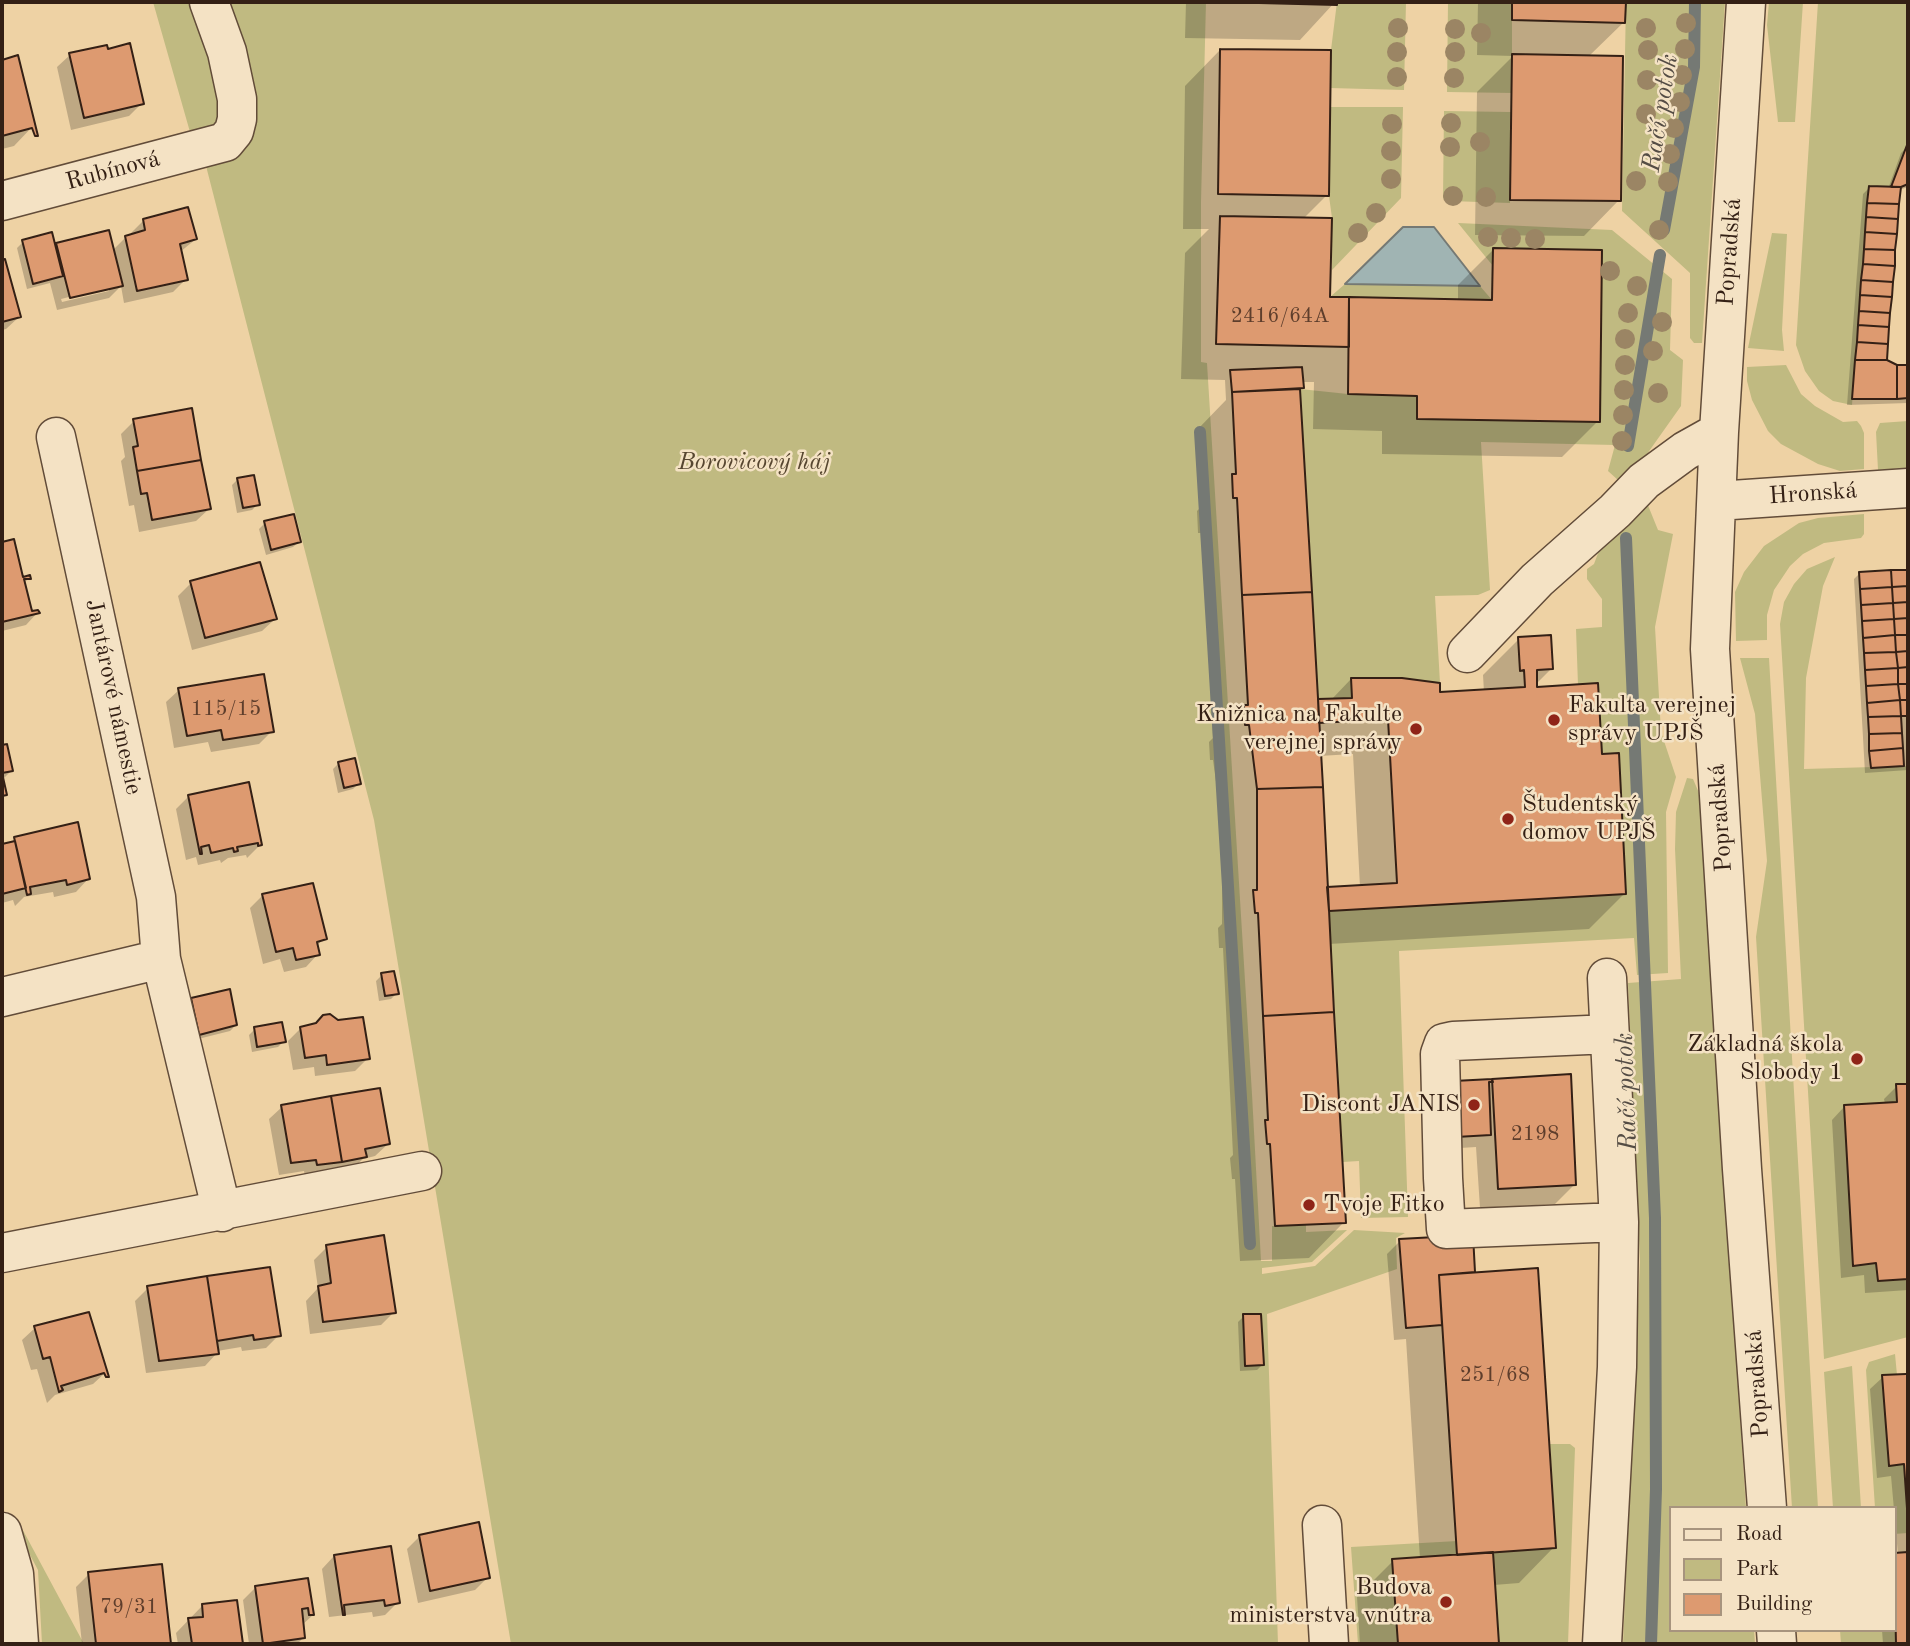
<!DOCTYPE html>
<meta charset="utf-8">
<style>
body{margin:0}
#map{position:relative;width:1910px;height:1646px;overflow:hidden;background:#eed2a4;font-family:"Old Standard TT",serif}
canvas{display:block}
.frame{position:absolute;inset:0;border:4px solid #342015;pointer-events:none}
.legend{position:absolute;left:1669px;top:1506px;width:228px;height:126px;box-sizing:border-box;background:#f4e2c4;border:2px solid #a7947e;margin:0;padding:9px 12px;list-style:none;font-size:21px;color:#342015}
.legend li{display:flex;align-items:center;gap:14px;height:35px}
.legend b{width:35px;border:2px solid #a7947e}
</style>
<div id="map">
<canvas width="1910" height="1646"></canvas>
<div class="frame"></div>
<ul class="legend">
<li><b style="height:9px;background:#f4e2c4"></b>Road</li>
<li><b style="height:19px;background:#c0ba81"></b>Park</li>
<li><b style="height:19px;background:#dd9a70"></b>Building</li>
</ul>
</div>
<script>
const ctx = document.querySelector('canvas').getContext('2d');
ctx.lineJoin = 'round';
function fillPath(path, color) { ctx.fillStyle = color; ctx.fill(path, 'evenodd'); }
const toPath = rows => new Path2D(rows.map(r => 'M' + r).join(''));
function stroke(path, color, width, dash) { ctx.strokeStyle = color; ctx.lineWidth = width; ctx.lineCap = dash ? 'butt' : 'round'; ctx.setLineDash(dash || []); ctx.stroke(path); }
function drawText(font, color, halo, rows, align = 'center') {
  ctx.font = font + ' "Old Standard TT",serif'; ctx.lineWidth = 5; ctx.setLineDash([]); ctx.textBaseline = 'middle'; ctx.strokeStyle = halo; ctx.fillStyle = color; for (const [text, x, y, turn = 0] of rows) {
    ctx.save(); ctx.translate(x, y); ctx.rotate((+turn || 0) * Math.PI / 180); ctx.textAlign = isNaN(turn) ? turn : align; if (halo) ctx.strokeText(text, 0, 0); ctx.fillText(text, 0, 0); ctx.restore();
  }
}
fillPath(toPath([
 [153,2,196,2,210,31,221,126,190,132],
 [222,2,1206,2,1201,202,1201,362,1207,363,1252,1094,1261,1261,1272,1261,1272,1226,1306,1225,1306,1232,1347,1230,1312,1262,1262,1268,1262,1274,1315,1266,1354,1230,1405,1233,1396,1238,1397,1269,1267,1314,1278,1644,511,1644,374,820,205,162,225,155],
 [1337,2,1406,2,1404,90,1330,88,1331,50],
 [1448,2,1512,2,1512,93,1447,92],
 [1626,2,1725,2,1702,343,1694,343,1690,338,1690,273,1622,211],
 [1769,2,1803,2,1795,122,1778,122,1767,25],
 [1818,2,1908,2,1908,145,1891,187,1869,186,1852,405,1833,401,1819,391,1805,371,1796,345],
 [1330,107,1403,107,1401,198,1332,270,1332,218,1329,196],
 [1444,111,1511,112,1510,203,1449,201,1443,198],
 [1458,223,1612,230,1672,279,1670,350,1683,360,1681,406,1635,471,1619,481,1608,471,1615,445,1481,442,1490,590,1478,595,1435,596,1440,683,1402,678,1351,678,1352,698,1318,699,1300,389,1348,394,1417,396,1600,421,1602,250,1494,248,1493,266],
 [1772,233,1787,234,1782,330,1784,351,1748,348],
 [1345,284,1480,286,1492,300,1330,297],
 [1786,365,1801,394,1815,406,1843,422,1857,421,1861,426,1864,433,1864,469,1840,471,1818,464,1781,444,1768,431,1752,400,1747,381,1747,367],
 [1908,421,1908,468,1878,470,1876,432,1880,423],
 [1645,498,1658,530,1673,534,1655,627,1661,732,1676,777,1666,812,1668,973,1637,975,1634,938,1399,951,1408,1217,1361,1218,1359,1161,1343,1162,1329,911,1626,894,1619,754,1602,754,1598,684,1578,685,1576,629,1602,627,1602,599,1587,579,1587,569,1594,564,1600,548,1613,539],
 [1864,514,1864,534,1861,538,1824,543,1803,554,1790,566,1774,590,1767,615,1767,640,1736,641,1735,592,1744,572,1764,546,1799,523,1818,518],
 [1835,557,1823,586,1806,678,1804,769,1908,766,1908,1084,1896,1085,1897,1102,1844,1105,1853,1265,1876,1263,1878,1281,1908,1279,1908,1337,1824,1359,1780,624,1784,602,1794,584,1807,569],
 [1740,658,1769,658,1818,1508,1792,1508,1756,937,1767,861,1755,714],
 [1687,778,1693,779,1699,793,1746,1508,1670,1508,1670,1630,1754,1630,1755,1644,1623,1644,1640,1262,1628,983,1681,979,1675,849,1676,812],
 [1895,1354,1897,1375,1882,1375,1889,1466,1904,1464,1908,1533,1894,1534,1894,1508,1875,1508,1866,1370,1869,1362],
 [1852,1366,1861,1508,1833,1508,1824,1372],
 [1550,1444,1570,1444,1575,1448,1568,1644,1499,1644,1493,1552,1556,1548],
 [18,1521,84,1644,42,1644,38,1570,13,1523],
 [1457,1541,1457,1555,1392,1560,1398,1644,1358,1644,1351,1547],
 [1894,1623,1896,1644,1841,1644,1840,1630,1894,1630]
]), '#c0ba81');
const water = toPath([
 [1403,227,1434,227,1480,286,1345,284,1403,227]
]);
fillPath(water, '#a0b4b3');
stroke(water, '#757974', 2);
fillPath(toPath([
 [1186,2,1335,2,1300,40,1185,38],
 [1478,2,1624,2,1624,22,1588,57,1619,200,1584,236,1475,235,1477,92,1513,56,1477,55],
 [1220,50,1327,195,1303,219,1328,299,1458,301,1458,285,1494,249,1598,421,1562,457,1382,454,1382,431,1313,429,1314,382,1301,382,1302,388,1298,391,1316,701,1331,700,1351,679,1439,694,1484,692,1483,675,1519,639,1551,669,1536,684,1536,688,1601,756,1624,894,1589,929,1329,944,1344,1222,1309,1258,1240,1261,1235,1179,1232,1179,1230,1158,1233,1155,1223,948,1219,948,1218,928,1222,924,1222,825,1213,760,1210,760,1209,742,1213,738,1202,533,1198,533,1197,511,1201,507,1197,430,1226,400,1225,380,1181,379,1185,253,1209,229,1183,229,1185,86],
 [1353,754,1360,887,1325,889,1319,756],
 [70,55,142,103,129,116,71,130,57,67],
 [16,57,33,126,14,146,2,149,2,61],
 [1907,147,1908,187,1899,190,1885,361,1896,366,1908,366,1908,403,1847,405,1863,194,1869,188,1888,189,1901,153],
 [144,220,196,239,180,252,186,279,173,292,124,303,121,286,109,298,57,310,50,283,27,289,17,248,23,242,54,248,57,245,113,250,126,237,131,236,131,233],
 [109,287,109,291,62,302,61,299],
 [4,261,19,317,6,329,2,330,2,262],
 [134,421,209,509,196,521,139,532,134,505,129,506,121,461,125,457,121,434],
 [238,479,258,504,252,510,237,513,232,485],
 [265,523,299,542,293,547,266,555,259,529],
 [13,542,22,579,29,578,23,584,30,613,38,612,26,625,2,631,2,544],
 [1908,571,1908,770,1865,773,1854,579,1860,573],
 [191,583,275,619,262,631,192,650,178,596],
 [179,690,272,731,259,744,211,752,208,742,174,748,166,702],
 [5,746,11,771,2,780,5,794,2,797,2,747],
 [339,763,359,783,353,789,338,793,333,769],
 [248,784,260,845,247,858,246,855,228,858,221,863,220,860,198,865,196,857,186,860,176,809,189,796],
 [15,839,88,879,76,892,54,897,53,892,24,897,15,906,13,900,2,903,2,846,10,844],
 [263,895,325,938,316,946,318,954,306,967,284,972,280,959,263,964,250,908],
 [382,975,397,993,391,999,379,1001,376,981],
 [192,1000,236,1025,230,1031,194,1040,186,1006],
 [301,1028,368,1058,355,1071,315,1076,314,1067,293,1070,288,1041],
 [255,1029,284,1041,278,1047,252,1052,249,1035],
 [1569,1076,1574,1185,1555,1204,1480,1208,1476,1147,1444,1149,1454,1083],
 [1908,1085,1908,1290,1865,1293,1864,1275,1841,1278,1832,1120,1844,1107,1885,1104,1884,1099,1897,1086],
 [282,1107,388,1144,375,1156,363,1159,352,1169,305,1177,304,1171,279,1175,269,1119],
 [1400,1241,1473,1271,1470,1274,1554,1547,1519,1583,1494,1585,1497,1644,1360,1644,1357,1597,1393,1561,1420,1559,1406,1339,1394,1340,1387,1254],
 [327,1247,394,1312,381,1325,310,1334,306,1301,318,1288,314,1260],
 [148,1288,279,1335,266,1348,242,1351,241,1347,217,1351,217,1353,205,1366,146,1373,135,1301],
 [1244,1316,1263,1364,1257,1370,1240,1371,1238,1322],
 [35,1328,106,1372,93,1384,55,1395,47,1403,37,1369,31,1370,22,1340],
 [1908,1376,1908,1644,1883,1644,1882,1630,1894,1630,1894,1555,1898,1555,1891,1476,1877,1478,1870,1389,1883,1377],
 [419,1537,488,1577,475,1590,418,1603,407,1549],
 [334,1556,398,1602,385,1615,373,1617,372,1612,329,1617,322,1569],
 [160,1566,169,1644,82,1644,76,1587,89,1574],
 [307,1580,313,1615,302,1625,303,1638,297,1644,249,1644,243,1600,256,1587],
 [235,1602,241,1644,178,1644,176,1633,203,1605]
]), '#0003');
stroke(toPath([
 [1664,230,1694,67,1695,2],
 [1200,432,1250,1244],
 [1628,446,1660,255],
 [1626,538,1655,1218,1656,1489,1651,1644]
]), '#757974', 12);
const building = toPath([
 [1220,2,1337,2,1337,5,1220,2],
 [1512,2,1626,2,1625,23,1512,20,1512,2],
 [130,43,144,104,84,118,69,53,107,45,108,49,130,43],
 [1220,49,1331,50,1329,196,1218,194,1220,49],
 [1512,54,1623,56,1621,201,1510,200,1512,54],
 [18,55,38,136,35,136,32,128,2,136,2,60,18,55],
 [1907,145,1908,184,1901,187,1891,187,1907,145],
 [1869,186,1901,187,1899,204,1867,203,1869,186],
 [1867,203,1899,204,1898,219,1866,217,1867,203],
 [188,207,197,239,180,244,188,280,137,291,125,236,145,230,143,219,188,207],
 [1220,216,1332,218,1330,297,1349,297,1349,347,1216,344,1220,216],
 [1866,217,1898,219,1897,234,1865,232,1866,217],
 [109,230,123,286,70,298,56,243,109,230],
 [52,232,63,276,33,284,22,240,52,232],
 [1865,232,1897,234,1895,250,1864,249,1865,232],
 [1493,248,1602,250,1600,422,1417,419,1417,396,1348,394,1349,297,1492,300,1493,248],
 [1864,249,1895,250,1895,266,1863,264,1864,249],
 [5,259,21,317,2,322,2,260,5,259],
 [1863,264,1895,266,1893,282,1861,280,1863,264],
 [1861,280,1893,282,1892,297,1860,295,1861,280],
 [1860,295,1892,297,1890,313,1859,311,1860,295],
 [1859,311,1890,313,1889,327,1858,325,1859,311],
 [1858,325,1889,327,1888,344,1857,342,1858,325],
 [1857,342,1888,344,1887,360,1855,360,1857,342],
 [1855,360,1887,360,1897,365,1897,399,1852,399,1855,360],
 [1897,365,1908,365,1908,398,1897,399,1897,365],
 [1302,367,1304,388,1232,392,1230,370,1302,367],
 [1300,389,1312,592,1242,595,1237,498,1233,498,1232,474,1236,474,1232,392,1300,389],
 [192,408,201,460,137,471,133,447,138,446,133,419,192,408],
 [201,460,211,509,152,520,147,493,141,494,137,471,201,460],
 [254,475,260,505,243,508,237,478,254,475],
 [294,514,301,542,271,550,264,521,294,514],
 [14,539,23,577,30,575,31,579,24,579,32,611,38,610,40,613,2,622,2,542,14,539],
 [260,562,277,619,205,638,190,581,260,562],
 [1891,570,1892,587,1860,589,1859,572,1891,570],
 [1891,570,1908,570,1908,586,1892,587,1891,570],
 [1908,586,1908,602,1893,603,1892,587,1908,586],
 [1892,587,1893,603,1861,605,1860,589,1892,587],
 [1312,592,1323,787,1257,789,1249,725,1245,725,1244,705,1248,705,1242,595,1312,592],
 [1908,602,1908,618,1894,619,1893,603,1908,602],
 [1893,603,1894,619,1862,621,1861,605,1893,603],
 [1908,618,1908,635,1895,635,1894,619,1908,618],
 [1894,619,1895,635,1863,638,1862,621,1894,619],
 [1551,635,1553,669,1537,670,1537,687,1598,683,1602,754,1619,753,1626,894,1329,911,1327,887,1397,883,1388,719,1319,723,1318,699,1352,698,1351,678,1402,678,1440,683,1440,692,1525,687,1524,670,1520,671,1518,637,1551,635],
 [1895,635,1896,652,1864,653,1863,638,1895,635],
 [1895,635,1908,635,1908,651,1896,652,1895,635],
 [1908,651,1908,667,1898,668,1896,652,1908,651],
 [1896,652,1898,668,1865,670,1864,653,1896,652],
 [1908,667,1908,684,1898,684,1898,668,1908,667],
 [1898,668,1898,684,1866,686,1865,670,1898,668],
 [264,674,274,732,223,740,221,730,187,736,178,688,264,674],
 [1898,684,1900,700,1867,703,1866,686,1898,684],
 [1898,684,1908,684,1908,700,1900,700,1898,684],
 [1900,700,1901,716,1868,717,1867,703,1900,700],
 [1900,700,1908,700,1908,716,1901,716,1900,700],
 [1901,716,1902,733,1869,734,1868,717,1901,716],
 [1902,733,1903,748,1869,751,1869,734,1902,733],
 [7,744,13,771,2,773,7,795,2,796,2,745,7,744],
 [1903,748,1904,766,1871,768,1869,751,1903,748],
 [355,758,361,784,344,788,338,762,355,758],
 [249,782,262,845,258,846,258,843,237,847,238,851,234,852,233,848,211,853,209,845,201,847,202,854,200,854,188,795,249,782],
 [1323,787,1334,1012,1263,1016,1258,913,1255,913,1253,890,1257,890,1257,789,1323,787],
 [78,822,90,879,67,885,66,880,30,887,31,894,27,895,14,837,78,822],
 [15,841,26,888,2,894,2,900,2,844,15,841],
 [313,883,327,939,317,942,320,955,296,960,293,948,276,952,262,894,313,883],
 [394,971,399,994,385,996,381,973,394,971],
 [230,989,237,1025,199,1035,191,998,230,989],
 [1334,1012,1346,1223,1275,1226,1270,1144,1267,1144,1265,1120,1268,1120,1263,1016,1334,1012],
 [330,1014,338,1020,363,1017,370,1059,327,1065,326,1055,305,1058,300,1027,316,1023,323,1015,330,1014],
 [282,1022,286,1042,257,1047,254,1027,282,1022],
 [1571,1074,1576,1185,1498,1189,1492,1079,1571,1074],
 [1492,1079,1493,1082,1489,1082,1491,1135,1456,1137,1454,1081,1492,1079],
 [1896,1084,1908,1084,1908,1279,1878,1281,1876,1263,1853,1266,1844,1105,1897,1102,1896,1084],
 [380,1088,390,1144,365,1149,367,1157,342,1162,331,1096,380,1088],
 [331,1096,342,1162,317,1165,316,1160,291,1163,281,1105,331,1096],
 [384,1235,396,1313,323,1322,318,1286,331,1283,326,1245,384,1235],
 [1473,1235,1475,1272,1439,1275,1442,1325,1406,1328,1399,1239,1473,1235],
 [270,1267,281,1336,254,1340,253,1335,217,1341,207,1276,270,1267],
 [1538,1268,1556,1548,1457,1555,1439,1275,1538,1268],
 [207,1276,219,1354,159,1361,147,1286,207,1276],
 [89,1312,109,1377,106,1377,104,1373,61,1386,63,1390,59,1392,50,1357,43,1359,34,1326,89,1312],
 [1243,1314,1261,1314,1264,1365,1245,1366,1243,1314],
 [1906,1374,1908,1374,1908,1523,1904,1464,1889,1466,1882,1375,1906,1374],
 [479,1522,490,1578,430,1591,419,1535,479,1522],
 [391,1546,400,1603,385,1606,384,1600,344,1605,345,1615,343,1615,334,1555,391,1546],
 [1493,1552,1499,1644,1398,1644,1392,1559,1493,1552],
 [1908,1552,1908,1644,1896,1644,1894,1553,1908,1552],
 [162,1564,171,1644,96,1644,88,1572,162,1564],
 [308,1578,314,1615,309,1615,308,1608,302,1609,305,1638,263,1644,255,1586,308,1578],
 [237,1600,243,1644,192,1644,188,1618,203,1617,202,1604,237,1600]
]);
fillPath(building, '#dd9a70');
stroke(building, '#342015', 2);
const minor = toPath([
 [1746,2,1719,432,1710,649,1742,1169,1767,1508],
 [2,201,225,142,234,131,237,119,237,99,227,52,209,2],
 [1717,501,1908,488],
 [1467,653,1537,580,1615,511,1644,481,1685,451,1719,432],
 [161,959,222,1212],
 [2,997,161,959,156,897,56,437],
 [1610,1034,1453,1041,1444,1043,1440,1054,1443,1178,1446,1229,1619,1222],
 [2,1253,422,1171],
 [1322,1525,1329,1644],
 [2,1532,14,1574,19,1644],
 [1776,1630,1777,1644],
 [1602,1644,1617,1367,1619,1222,1607,978]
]);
stroke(minor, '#624c39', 41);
stroke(minor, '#f4e2c4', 38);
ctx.fillStyle = '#9b8564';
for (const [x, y] of [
 [1686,23],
 [1398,28],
 [1646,28],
 [1455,29],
 [1481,33],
 [1685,49],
 [1648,50],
 [1397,52],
 [1455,52],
 [1682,75],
 [1397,77],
 [1454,78],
 [1647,80],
 [1680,102],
 [1646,114],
 [1451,123],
 [1392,124],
 [1674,128],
 [1480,142],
 [1450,147],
 [1391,151],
 [1670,154],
 [1391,179],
 [1636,181],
 [1668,182],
 [1453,196],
 [1486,197],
 [1376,213],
 [1659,230],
 [1358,233],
 [1488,237],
 [1511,238],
 [1535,239],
 [1610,271],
 [1637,286],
 [1628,313],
 [1662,322],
 [1625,339],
 [1653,351],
 [1625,365],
 [1624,390],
 [1658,393],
 [1623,415],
 [1622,441]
]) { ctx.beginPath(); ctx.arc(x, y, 10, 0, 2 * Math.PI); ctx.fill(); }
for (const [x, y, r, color] of [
 [1554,720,7,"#8f2418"],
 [1416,729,7,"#8f2418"],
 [1508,819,7,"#8f2418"],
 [1857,1059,7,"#8f2418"],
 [1474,1105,7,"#8f2418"],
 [1309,1205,7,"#8f2418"],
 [1446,1602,7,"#8f2418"]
]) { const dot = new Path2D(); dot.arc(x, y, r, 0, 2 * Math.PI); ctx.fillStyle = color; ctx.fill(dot); stroke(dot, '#f4e2c4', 2.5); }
drawText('21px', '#5e3e2c', null, [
 ["2416/64A",1280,316],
 ["115/15",226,709],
 ["2198",1535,1134],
 ["251/68",1495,1375],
 ["79/31",129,1607]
]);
drawText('24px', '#342015', '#f4e2c4', [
 ["Rubínová",113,171,-15],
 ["Popradská",1730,252,-86],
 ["Hronská",1813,494,-4],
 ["Jantárové námestie",113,697,78],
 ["Popradská",1721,818,-94],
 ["Popradská",1758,1384,-94]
]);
drawText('italic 24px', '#574630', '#f4e2c4', [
 ["Borovicový háj",754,463]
]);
drawText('24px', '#342015', '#f4e2c4', [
 ["Fakulta verejnej",1568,706,"left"],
 ["správy UPJŠ",1568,734,"left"],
 ["Knižnica na Fakulte",1402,715],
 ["verejnej správy",1402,743],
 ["Študentský",1522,805,"left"],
 ["domov UPJŠ",1522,833,"left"],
 ["Základná škola",1843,1045],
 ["Slobody 1",1843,1073],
 ["Discont JANIS",1460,1105],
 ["Tvoje Fitko",1323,1205,"left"],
 ["Budova",1432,1588],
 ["ministerstva vnútra",1432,1616]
], 'right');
drawText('italic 26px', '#544c44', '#f4e2c4', [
 ["Račí potok",1661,113,-81],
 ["Račí potok",1627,1092,-92]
]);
</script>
